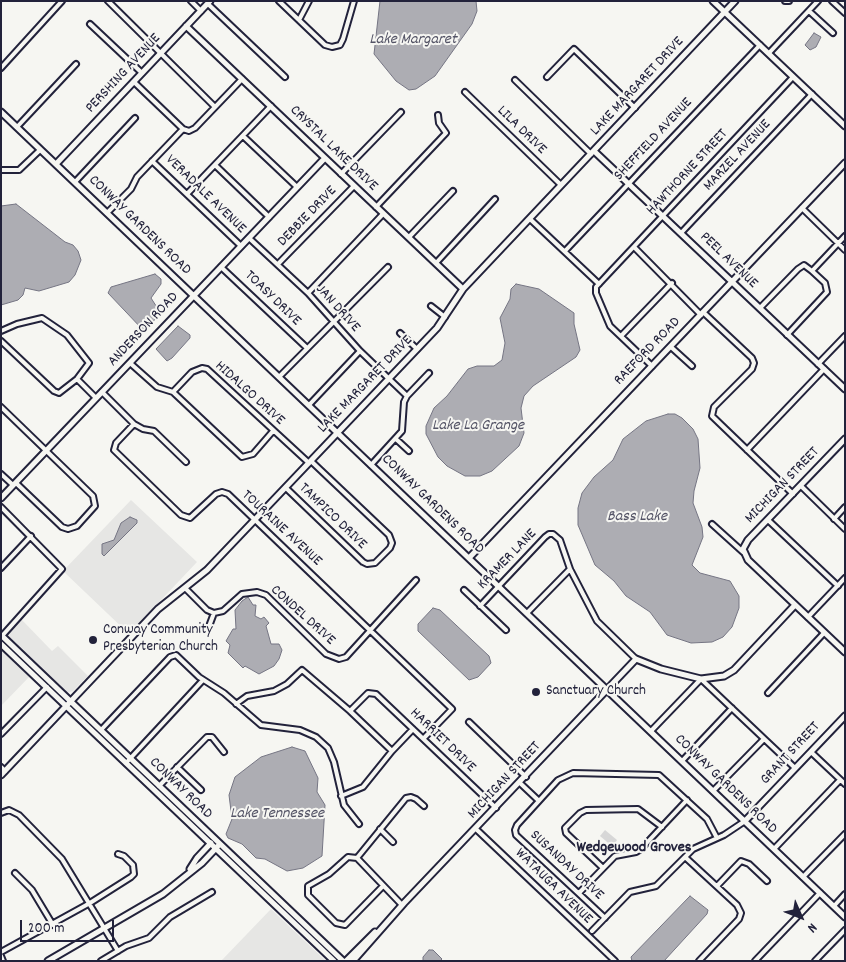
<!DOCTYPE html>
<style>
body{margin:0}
#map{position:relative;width:846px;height:962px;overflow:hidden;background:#f6f6f2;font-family:Dekko,sans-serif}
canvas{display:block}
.frame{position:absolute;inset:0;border:2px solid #22223b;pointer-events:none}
.north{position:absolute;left:776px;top:892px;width:50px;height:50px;-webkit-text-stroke:4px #f6f6f2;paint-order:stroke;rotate:134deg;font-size:14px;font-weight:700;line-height:20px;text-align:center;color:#22223b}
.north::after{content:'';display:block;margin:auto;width:18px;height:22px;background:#22223b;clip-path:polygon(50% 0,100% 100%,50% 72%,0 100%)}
.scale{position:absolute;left:20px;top:920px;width:94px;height:22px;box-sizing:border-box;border:2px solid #22223b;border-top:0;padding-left:6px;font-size:15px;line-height:18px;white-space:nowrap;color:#22223b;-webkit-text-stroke:4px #f6f6f2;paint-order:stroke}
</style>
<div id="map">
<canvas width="846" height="962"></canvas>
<div class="frame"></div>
<div class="north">N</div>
<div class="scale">200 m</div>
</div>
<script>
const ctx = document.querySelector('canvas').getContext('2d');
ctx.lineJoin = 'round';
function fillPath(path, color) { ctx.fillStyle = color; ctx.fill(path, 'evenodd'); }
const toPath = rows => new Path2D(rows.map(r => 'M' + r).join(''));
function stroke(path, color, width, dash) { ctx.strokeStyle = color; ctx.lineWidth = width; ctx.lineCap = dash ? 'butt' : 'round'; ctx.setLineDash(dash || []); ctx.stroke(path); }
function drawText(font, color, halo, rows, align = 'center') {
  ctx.font = font + ' Dekko,sans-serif'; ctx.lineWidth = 4; ctx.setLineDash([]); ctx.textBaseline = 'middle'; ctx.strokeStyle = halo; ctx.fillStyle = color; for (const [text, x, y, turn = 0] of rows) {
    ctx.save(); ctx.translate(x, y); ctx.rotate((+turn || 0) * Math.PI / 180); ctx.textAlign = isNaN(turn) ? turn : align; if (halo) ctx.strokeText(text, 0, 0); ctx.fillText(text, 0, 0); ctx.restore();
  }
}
fillPath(toPath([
 [131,500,197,562,129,634,63,571],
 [21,619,52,651,58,646,88,676,73,691,67,693,6,634],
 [1,649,30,676,1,706],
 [271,909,326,961,221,961]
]), '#e6e6e4');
fillPath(toPath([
 [605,830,617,840,613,847,600,836]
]), '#d7d7d7');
const water = toPath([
 [380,1,476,1,477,11,472,24,435,76,416,89,409,90,396,81,374,54,380,1],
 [814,33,821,37,816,47,810,50,805,45,814,33],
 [16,204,65,242,73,245,78,251,81,260,75,275,69,282,39,291,25,288,23,295,18,300,1,305,1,206,16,204],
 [155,274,161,279,161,284,151,298,160,312,150,326,143,330,108,293,111,287,155,274],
 [516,284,539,289,574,313,574,324,580,350,576,357,533,386,524,396,521,408,524,433,519,446,492,471,480,476,465,476,447,466,438,457,426,434,426,426,434,408,447,396,468,369,477,366,494,366,502,360,505,343,500,318,510,299,511,289,516,284],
 [178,326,190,335,190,338,172,358,167,361,156,349,178,326],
 [668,414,675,414,682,418,693,429,698,439,700,468,694,491,693,503,702,527,703,537,692,565,700,573,730,581,739,596,739,608,732,627,723,637,712,642,691,643,667,635,650,612,626,596,614,581,595,565,578,525,578,508,582,493,594,477,613,460,623,439,646,421,668,414],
 [130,517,137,520,137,523,104,556,102,554,102,544,114,540,121,523,130,517],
 [248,597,253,605,256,605,255,616,261,619,264,617,269,623,266,626,271,644,279,644,282,650,279,659,274,666,259,674,245,666,243,668,228,653,230,645,226,641,233,629,236,629,235,610,242,601,248,597],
 [433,608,440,610,489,656,491,663,478,677,469,680,418,631,418,624,433,608],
 [292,747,305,751,318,778,317,792,325,805,322,856,303,868,287,871,265,859,256,858,242,844,228,838,226,834,232,819,229,795,235,777,261,757,292,747],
 [690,896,708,910,707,914,664,961,632,961,631,957,690,896],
 [429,950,433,950,442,959,440,961,423,961,423,957,429,950]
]);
fillPath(water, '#adadb3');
stroke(water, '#757583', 1);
const street = toPath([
 [108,1,215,107],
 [191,1,201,11],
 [279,1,325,45,332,47,340,45,343,39,354,1],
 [785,1,789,1],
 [832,1,845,13],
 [208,4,285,77],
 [809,11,833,33],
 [299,20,309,1],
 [90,24,142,73],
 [769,53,818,1],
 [1,68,62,1],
 [547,77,574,49,635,108],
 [515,80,591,154],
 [134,82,183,129,189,131,195,128,242,79],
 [465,92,561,185],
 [17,127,76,64],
 [243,136,297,187],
 [152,161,241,246],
 [215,165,269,217],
 [1,170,19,170,40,150],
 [341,174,401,112],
 [75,182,135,118],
 [187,194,271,106],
 [376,207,446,133,439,123,438,115],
 [802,208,845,250],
 [107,213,131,189,137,177,183,129],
 [530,219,599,284],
 [681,233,812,94],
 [409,237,453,191],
 [249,238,308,293,360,351,407,396],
 [634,247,701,315],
 [565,251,760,45],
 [436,263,495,199],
 [278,264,354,186],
 [221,267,307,348],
 [812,271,845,236],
 [308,293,383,214],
 [431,306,445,317],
 [760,308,798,269,804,265,812,271,825,283,827,292,787,335],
 [703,312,752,358,754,363,752,369,714,407,712,416,793,494],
 [1,331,17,324,42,318,67,335,89,363,77,379,59,393,54,391,1,341],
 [400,333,417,349],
 [621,336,672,283],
 [671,347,692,366],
 [130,363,157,387,173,392,242,457,253,454,273,431],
 [818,364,845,336],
 [652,366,610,326,596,293,596,287,793,77],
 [279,377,388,267],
 [77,379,96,398],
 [102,392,134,424,143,429,154,431,186,462],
 [173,392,192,372,202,368,207,369,309,463],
 [309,405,360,351],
 [1,407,93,496,95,506,77,526,68,529,62,527,16,483],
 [134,424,116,443,114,450,181,515,190,518,216,494,222,492,228,494,452,709,424,738],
 [396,439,409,451],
 [747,450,824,369],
 [371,465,402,431,404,402,407,396,429,373],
 [1,474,13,485],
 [801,486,845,529],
 [286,488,363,562,367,564,375,563,390,548,392,543,389,535,311,461],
 [1,507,62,569,2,636],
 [834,519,845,507],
 [768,520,838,586],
 [712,524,743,552],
 [1,568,31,536],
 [185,588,207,610,214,613,223,611,242,594,257,592,266,595,326,654,339,659,346,657,416,580],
 [464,590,506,630],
 [480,606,545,537,549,534,553,534,560,540,570,569,597,621,636,659],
 [527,613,570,569],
 [808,617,845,578],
 [208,629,214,613],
 [768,693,824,633],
 [236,704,247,696,274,691,287,684,302,670,350,711,392,751],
 [350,711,368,693,376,694,496,808],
 [469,722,526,777],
 [101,730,170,657,176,655,199,677,224,693,261,725,300,730,316,737,328,748,334,762,344,805,359,824],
 [651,731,701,679,795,768],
 [1,734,47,687],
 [811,752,845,784],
 [682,761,732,708],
 [126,763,203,680],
 [1,767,5,771],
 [177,767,201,790],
 [520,783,538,800],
 [159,786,207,737,212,737,224,752],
 [713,791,764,739],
 [341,796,363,787,392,751,413,729],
 [1,813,9,810,19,815,62,859,118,951],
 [380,829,393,842],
 [476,829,615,961],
 [774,849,840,780],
 [685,857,737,905,741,913,739,919,699,961],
 [357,858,348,857,329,874,308,886,308,895,336,923,345,925,383,886],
 [357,858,406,798,411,797,416,799,424,806],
 [357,858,402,905],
 [603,868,566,833,565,828,580,813,586,810,638,809,662,827],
 [15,873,32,890,53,925],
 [803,877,845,834],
 [717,886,741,861,749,864,767,881],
 [579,893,615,856,636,852,641,849,687,800],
 [834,906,845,894],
 [605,918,516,835,515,830,517,825,558,780,573,773,659,775,707,819,717,838],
 [592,931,630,892,656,886,693,849,724,835,745,821],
 [1,952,90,903,131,877,134,874,133,865,124,856,118,854],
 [1,956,3,961],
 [101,961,126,946,149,938,170,917,212,892],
 [755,961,820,893],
 [815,961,845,930]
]);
const secondary = toPath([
 [713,1,845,126],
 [186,26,463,289],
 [1,112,845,917],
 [594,151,845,389],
 [56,164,210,1],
 [845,439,748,540,743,549,748,560,845,652],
 [1,498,325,158],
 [469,558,845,163],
 [1,635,343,961],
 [1,644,334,961],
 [1,775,158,609,207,570,437,328,463,289,735,1],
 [745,821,845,716],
 [190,869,197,858,211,843],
 [48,961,163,894,202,863,218,846],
 [346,961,375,932],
 [353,961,404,903,636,659,661,669,701,679,724,676,734,670,795,605]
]);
stroke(street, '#22223b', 8);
stroke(secondary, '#22223b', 9);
stroke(street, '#f6f6f2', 4);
stroke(secondary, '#f6f6f2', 5);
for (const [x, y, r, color] of [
 [93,640,5,"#22223b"],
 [536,692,5,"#22223b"]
]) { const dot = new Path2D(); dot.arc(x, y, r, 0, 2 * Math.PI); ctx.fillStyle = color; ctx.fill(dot); stroke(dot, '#f6f6f2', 2); }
drawText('15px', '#22223b', '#f6f6f2', [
 ["PERSHING AVENUE",124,74,-47],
 ["LAKE MARGARET DRIVE",638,87,-47],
 ["LILA DRIVE",521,131,44],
 ["SHEFFIELD AVENUE",654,140,-47],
 ["CRYSTAL LAKE DRIVE",333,149,44],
 ["MARZEL AVENUE",738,156,-47],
 ["HAWTHORNE STREET",688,173,-47],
 ["VERADALE AVENUE",205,195,44],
 ["DEBBIE DRIVE",308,217,-46],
 ["CONWAY GARDENS ROAD",139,226,44],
 ["PEEL AVENUE",728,261,44],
 ["TOASY DRIVE",272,299,44],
 ["JAN DRIVE",337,309,48],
 ["ANDERSON ROAD",144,330,-47],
 ["RAEFORD ROAD",648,352,-46],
 ["LAKE MARGARET DRIVE",366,385,-46],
 ["HIDALGO DRIVE",249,394,42],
 ["MICHIGAN STREET",783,486,-46],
 ["CONWAY GARDENS ROAD",432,505,44],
 ["TAMPICO DRIVE",332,517,44],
 ["TOURAINE AVENUE",281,529,43],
 ["KRAMER LANE",508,560,-46],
 ["CONDEL DRIVE",302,616,42],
 ["HARRIET DRIVE",442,741,44],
 ["GRANT STREET",791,754,-47],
 ["MICHIGAN STREET",505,781,-47],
 ["CONWAY GARDENS ROAD",725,785,44],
 ["CONWAY ROAD",180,789,44],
 ["SUSANDAY DRIVE",566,866,43],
 ["WATAUGA AVENUE",553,887,44]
]);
drawText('15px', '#22223b', '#f6f6f2', [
 ["Conway Community",103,631],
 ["Presbyterian Church",103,648],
 ["Sanctuary Church",546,692]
], 'left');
drawText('italic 16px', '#535365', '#f6f6f2', [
 ["Lake Margaret",413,41],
 ["Lake La Grange",478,427],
 ["Bass Lake",637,518],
 ["Lake Tennessee",277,815]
]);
drawText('bold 16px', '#22223b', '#f6f6f2', [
 ["Wedgewood Groves",634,849]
]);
</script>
